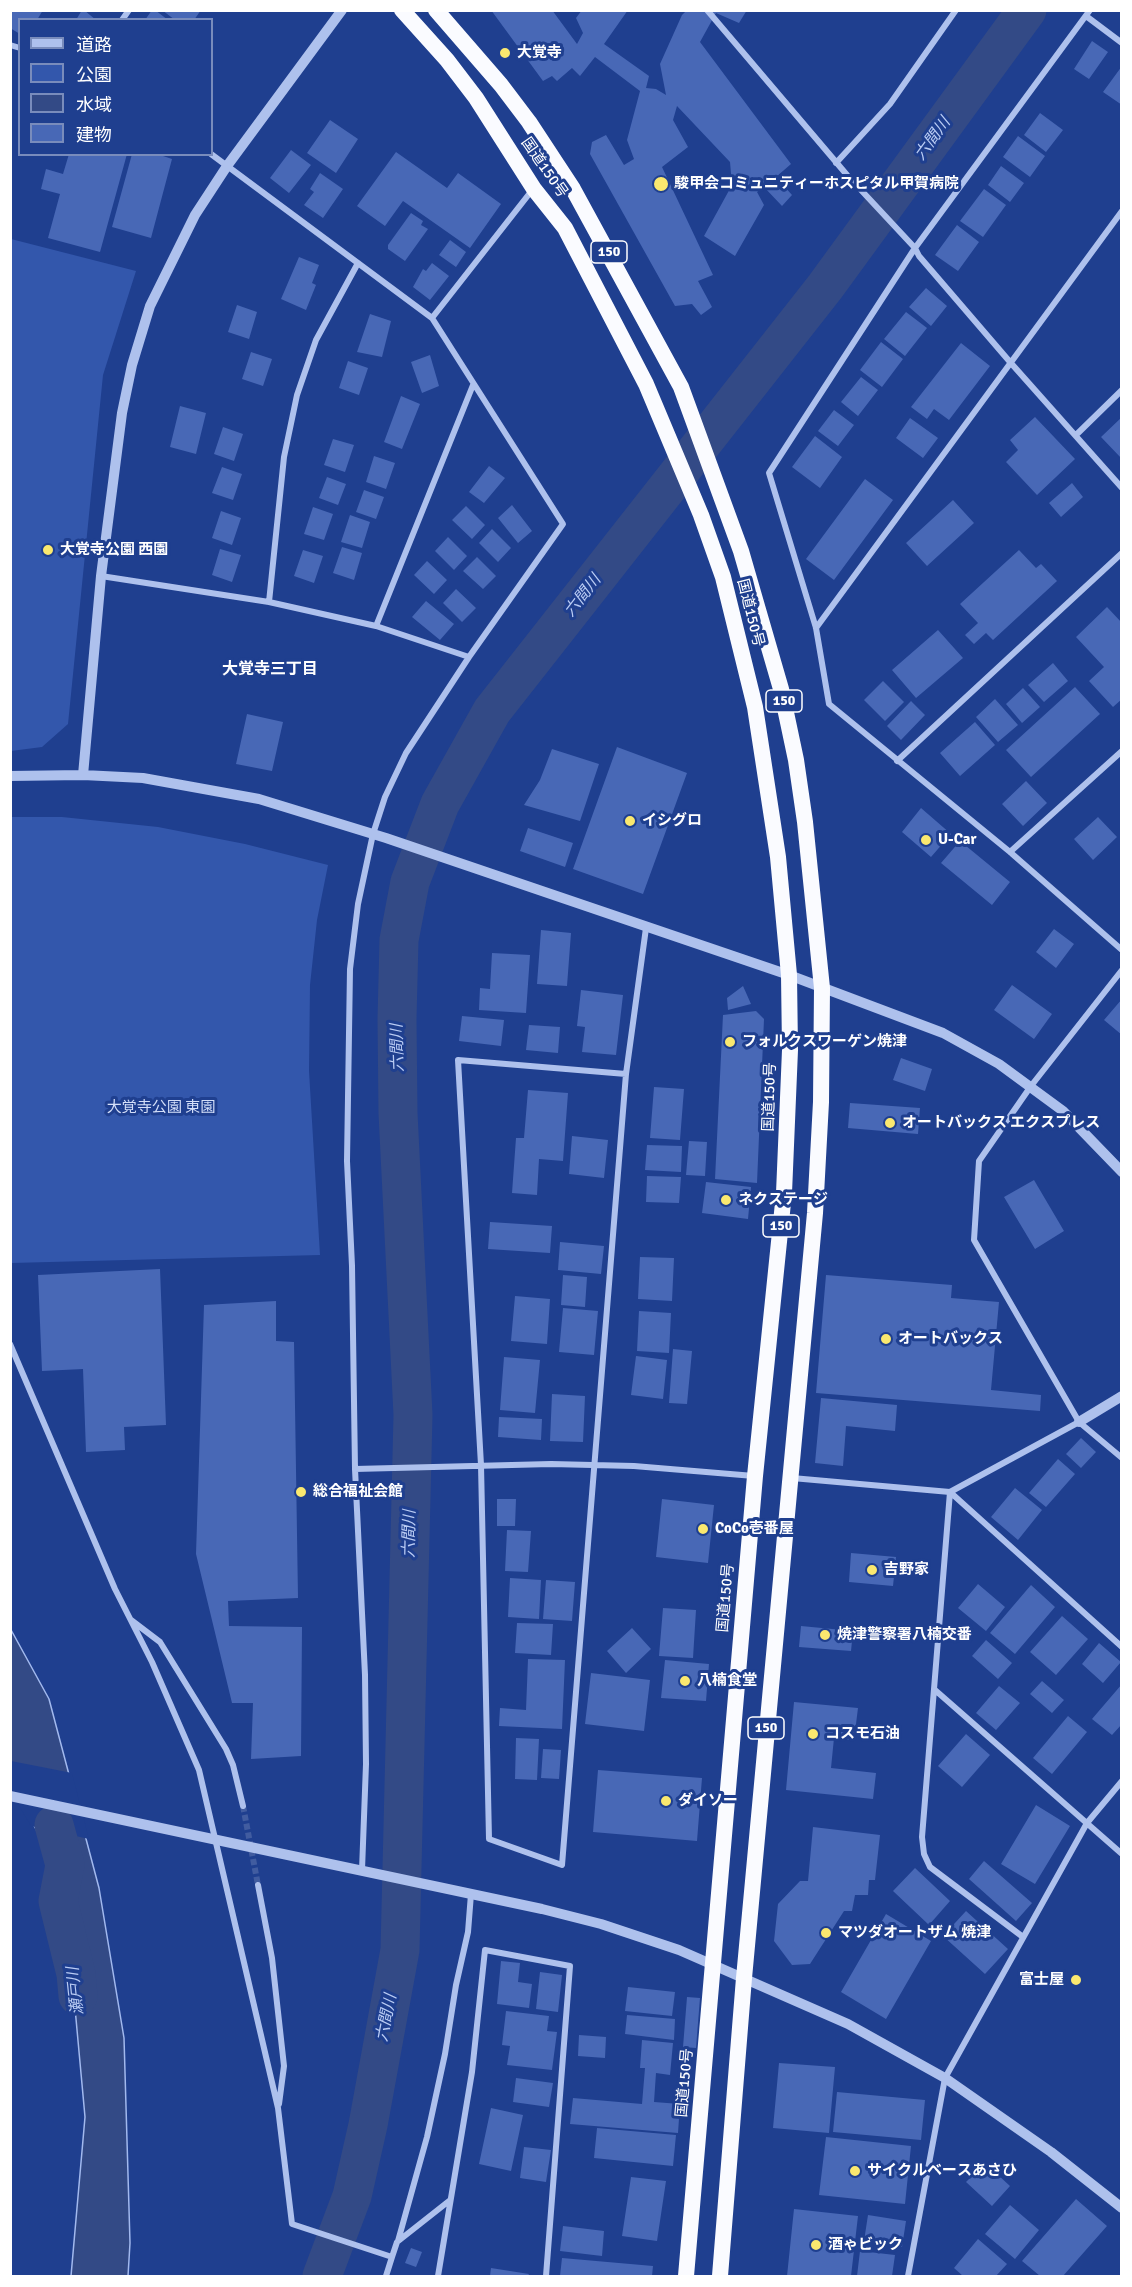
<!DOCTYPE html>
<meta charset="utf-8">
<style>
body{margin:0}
#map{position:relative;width:1132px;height:2287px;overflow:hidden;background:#1f3f8f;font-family:Signika,"Noto Sans JP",sans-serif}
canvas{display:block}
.frame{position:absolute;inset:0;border:12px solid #fff;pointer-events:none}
.legend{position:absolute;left:18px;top:18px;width:195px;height:138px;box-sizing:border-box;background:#1f3f8f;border:2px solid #798cbc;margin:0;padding:8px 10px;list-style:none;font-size:18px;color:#fff}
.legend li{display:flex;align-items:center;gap:12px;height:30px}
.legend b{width:30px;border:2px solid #798cbc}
</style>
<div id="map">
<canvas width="1132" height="2287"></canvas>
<div class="frame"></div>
<ul class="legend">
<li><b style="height:8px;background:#aec1ed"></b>道路</li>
<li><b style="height:16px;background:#3357ac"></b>公園</li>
<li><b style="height:16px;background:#334a86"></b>水域</li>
<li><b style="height:16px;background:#4868b6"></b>建物</li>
</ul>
</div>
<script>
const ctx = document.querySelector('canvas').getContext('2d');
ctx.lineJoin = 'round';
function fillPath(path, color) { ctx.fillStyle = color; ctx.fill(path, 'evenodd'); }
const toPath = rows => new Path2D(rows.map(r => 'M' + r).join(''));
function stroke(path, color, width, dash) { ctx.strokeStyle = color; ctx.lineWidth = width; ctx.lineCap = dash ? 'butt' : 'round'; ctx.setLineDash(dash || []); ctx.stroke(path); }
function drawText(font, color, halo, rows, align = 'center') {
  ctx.font = font + ' Signika,"Noto Sans JP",sans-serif'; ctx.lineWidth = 6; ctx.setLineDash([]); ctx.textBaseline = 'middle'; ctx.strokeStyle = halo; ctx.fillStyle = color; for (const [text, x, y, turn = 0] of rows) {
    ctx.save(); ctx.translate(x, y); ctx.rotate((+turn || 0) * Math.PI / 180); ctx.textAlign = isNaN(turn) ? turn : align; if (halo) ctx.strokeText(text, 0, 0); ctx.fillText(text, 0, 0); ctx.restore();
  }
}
fillPath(toPath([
 [11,239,136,271,103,375,68,724,42,747,11,751],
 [11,817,62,817,158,827,245,844,328,865,317,920,310,985,309,1071,320,1255,11,1263]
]), '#3357ac');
const water = toPath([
 [10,1628,49,1699,99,1888,124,2038,130,2243,128,2276,71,2276,85,2117,63,1877,11,1785,10,1628]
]);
fillPath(water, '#334a86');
stroke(water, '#a2b9ee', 1.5);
fillPath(toPath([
 [11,1761,72,1773,89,1839,31,1826,10,1791]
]), '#1f3f8f');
stroke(toPath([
 [54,1825,65,1865,58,1901,76,1974,78,1996],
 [322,2276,352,2196,368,2125,400,1950,413,1415,398,1113,397,1019,399,940,410,882,440,804,492,711,825,287,1027,10]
]), '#334a86', 39);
fillPath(toPath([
 [11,10,43,10,37,20,20,20,20,34,10,28],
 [82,10,84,10,96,20,76,20],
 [152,10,155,10,168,20,145,20],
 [162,10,201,10,194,20,175,20],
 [491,10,552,10,577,44,583,33,576,18,582,10,628,10,604,44,649,76,646,88,656,89,666,95,660,64,682,15,687,10,747,10,739,23,716,13,700,42,791,164,776,177,792,195,782,206,764,187,757,192,764,205,735,256,704,236,732,185,730,162,677,106,673,120,688,147,662,167,713,275,698,281,712,307,701,315,692,304,675,306,590,154,592,142,606,135,624,165,634,159,627,140,640,91,595,57,580,76,572,68,557,81,552,76,543,81],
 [1092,41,1108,52,1089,79,1074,69],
 [1122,66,1122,105,1103,92],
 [1040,113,1063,130,1046,152,1024,135],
 [330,120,358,139,336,173,307,153],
 [1018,136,1045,156,1030,177,1003,157],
 [291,150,311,165,289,193,270,178],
 [396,152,447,188,458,173,501,204,470,248,403,201,385,226,357,206],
 [69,154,127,154,100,252,48,238,60,194,41,189,46,169,63,174],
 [132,154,157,154,172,159,151,238,112,227],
 [1001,166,1024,183,1010,202,988,185],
 [320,173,343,189,323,218,304,205,314,192,310,189],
 [984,189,1006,205,983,237,960,221],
 [411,213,423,221,421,225,428,229,405,261,388,249,388,245],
 [957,225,979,242,958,271,935,255],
 [450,240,466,252,456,267,439,255],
 [299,257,319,265,312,283,316,285,306,310,281,299],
 [432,263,449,276,430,300,413,287,423,269,426,271],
 [926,288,947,306,931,326,909,307],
 [237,305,257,312,249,339,228,332],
 [906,312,927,328,905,356,884,339],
 [370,314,391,321,382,357,357,352],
 [881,342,903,359,882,387,860,370],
 [961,343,990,366,949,420,934,409,927,419,911,407],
 [251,352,272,359,263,386,242,379],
 [430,355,439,386,422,393,411,362],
 [348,361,368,368,359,395,339,388],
 [861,377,878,390,858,416,841,402],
 [401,396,420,404,402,449,384,442],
 [180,406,206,413,196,454,170,447],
 [834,410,854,425,838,446,818,431],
 [1035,417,1075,459,1037,495,1006,462,1018,450,1010,440],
 [1122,417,1122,459,1101,437],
 [910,418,938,438,923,458,896,438],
 [223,427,243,434,234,461,214,454],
 [815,436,842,457,820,488,792,467],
 [333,439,354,445,345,472,324,465],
 [374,456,395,463,386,489,366,482],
 [489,466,505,478,484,503,469,492],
 [222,467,242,474,233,500,212,493],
 [327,477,346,484,338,505,319,498],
 [865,479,893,500,834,580,806,559],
 [1072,483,1083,497,1061,517,1049,503],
 [364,490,384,497,376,519,356,512],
 [953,500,974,523,927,566,906,543],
 [512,505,532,531,518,543,498,518],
 [466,506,485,525,472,539,452,520],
 [313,507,333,514,324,540,304,534],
 [221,511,241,518,232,545,212,538],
 [350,515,370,522,362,548,341,542],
 [492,529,511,548,498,562,479,543],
 [448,537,467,556,454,570,435,551],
 [342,547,362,553,354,580,333,573],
 [220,549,241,555,232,582,212,575],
 [303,550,323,556,314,583,294,576],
 [1019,550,1036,568,1041,564,1057,581,993,640,986,633,974,644,965,635,978,623,960,604],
 [477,557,496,576,483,589,463,571],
 [427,561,447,580,434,594,414,575],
 [456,589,476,608,462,622,443,603],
 [426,601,454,624,440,640,412,617],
 [1107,607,1122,623,1122,699,1113,707,1089,681,1104,667,1076,637],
 [938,630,963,658,916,698,892,670],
 [1053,663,1068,681,1044,702,1028,685],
 [883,681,904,702,885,721,864,700],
 [1075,687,1100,714,1031,777,1006,750],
 [1023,688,1040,707,1022,723,1006,704],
 [995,699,1018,725,998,742,976,717],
 [911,701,925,715,901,740,887,726],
 [247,714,283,722,272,771,236,764],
 [975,722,995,745,960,776,940,753],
 [617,747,687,773,643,894,573,869],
 [552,749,599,764,580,821,524,805,540,780],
 [1026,781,1047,803,1023,826,1002,804],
 [921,808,951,834,931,857,902,832],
 [1098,817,1117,837,1093,860,1074,839],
 [528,828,573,843,565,867,520,851],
 [960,841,1010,882,992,905,941,863],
 [1054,929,1074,944,1056,968,1036,952],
 [541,930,571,933,567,986,537,984],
 [492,953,530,955,526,1013,479,1010,480,988,490,989],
 [1012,985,1052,1014,1034,1039,994,1010],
 [743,986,751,1004,728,1010,727,998],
 [581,990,623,995,616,1055,582,1052,585,1027,577,1026],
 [1122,999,1122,1035,1104,1020],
 [756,1011,764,1019,757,1183,715,1179,723,1015],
 [462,1016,504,1020,501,1046,459,1041],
 [529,1025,560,1027,558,1053,526,1050],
 [901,1058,932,1069,925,1091,893,1080],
 [654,1087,684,1089,680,1140,650,1138],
 [528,1090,568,1093,563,1161,539,1159,537,1195,512,1193,516,1138,524,1138],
 [850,1103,920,1108,918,1134,848,1128],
 [572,1136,608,1140,604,1178,569,1174],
 [689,1141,707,1142,705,1176,686,1175],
 [647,1145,682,1146,681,1172,645,1170],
 [647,1176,681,1177,679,1203,646,1202],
 [1034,1180,1064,1231,1035,1249,1004,1197],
 [706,1182,751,1187,748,1219,702,1213],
 [490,1222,552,1226,550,1253,488,1249],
 [560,1242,604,1246,601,1274,558,1270],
 [640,1257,674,1258,672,1301,638,1299],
 [160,1269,166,1425,124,1427,125,1450,86,1452,83,1369,42,1371,38,1275],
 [563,1275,587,1277,585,1307,561,1305],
 [826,1275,952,1285,951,1298,999,1302,991,1390,1041,1395,1040,1411,816,1393],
 [515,1296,550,1299,547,1344,511,1341],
 [276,1301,276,1341,294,1342,298,1598,228,1601,229,1626,302,1627,301,1756,251,1759,253,1703,232,1703,196,1554,204,1305],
 [563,1308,598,1311,594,1355,559,1352],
 [639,1311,671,1313,669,1353,637,1351],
 [673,1349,692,1351,687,1404,669,1403],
 [636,1356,667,1360,663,1399,631,1395],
 [504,1357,540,1360,535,1413,500,1410],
 [552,1394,585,1396,583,1442,550,1441],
 [821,1398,897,1405,895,1431,846,1426,843,1466,815,1463],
 [499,1417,542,1419,541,1440,498,1437],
 [1081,1438,1096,1452,1081,1468,1066,1454],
 [1058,1459,1075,1474,1046,1507,1029,1493],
 [1015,1488,1042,1510,1018,1540,991,1517],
 [497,1499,516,1499,515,1526,497,1526],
 [662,1499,714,1505,708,1563,656,1557],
 [507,1530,531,1531,528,1572,505,1571],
 [851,1553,896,1557,893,1586,849,1582],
 [510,1578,541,1580,539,1619,508,1617],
 [546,1580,575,1582,572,1621,543,1619],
 [978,1584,1005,1607,986,1631,958,1608],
 [1031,1585,1055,1607,1015,1654,990,1633],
 [663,1608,696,1610,693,1658,659,1656],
 [1062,1616,1088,1639,1056,1675,1030,1652],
 [517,1623,553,1624,551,1655,515,1653],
 [801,1626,853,1631,851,1651,799,1647],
 [632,1628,651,1649,626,1673,607,1651],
 [986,1640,1012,1663,998,1679,972,1656],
 [1099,1643,1121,1662,1103,1683,1082,1664],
 [528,1659,565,1660,562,1729,499,1726,500,1708,526,1710],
 [665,1660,709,1664,706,1701,661,1698],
 [591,1673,650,1680,644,1731,585,1724],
 [1042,1681,1064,1700,1052,1713,1030,1694],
 [1122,1684,1122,1724,1112,1735,1092,1719],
 [999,1686,1020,1703,996,1730,976,1713],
 [794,1702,858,1708,854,1740,834,1738,831,1768,876,1773,873,1799,786,1790],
 [1068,1716,1087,1732,1052,1774,1033,1758],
 [966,1734,990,1755,962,1787,938,1766],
 [516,1738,539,1739,537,1780,515,1779],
 [543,1749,561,1750,559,1779,541,1778],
 [598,1770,702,1778,697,1841,593,1832],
 [1036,1805,1070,1826,1035,1884,1001,1864],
 [813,1827,880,1835,875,1880,869,1880,868,1895,855,1895,852,1911,844,1911,810,1964,792,1965,774,1941,778,1904,800,1881,808,1881],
 [984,1861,1032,1903,1016,1921,969,1879],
 [915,1868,950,1901,929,1925,893,1891],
 [966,1911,1008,1949,985,1974,943,1936],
 [886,1914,931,1941,886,2019,841,1992],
 [501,1961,520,1963,518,1982,532,1984,529,2008,497,2004],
 [540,1972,562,1975,558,2012,536,2009],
 [628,1987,675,1992,672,2016,625,2011],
 [687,1997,700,1998,696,2048,683,2047],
 [506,2011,549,2016,547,2031,557,2032,552,2070,507,2065,510,2046,502,2045],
 [627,2015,675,2019,674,2040,625,2034],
 [579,2035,606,2037,605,2058,578,2056],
 [642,2040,673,2043,670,2075,656,2073,654,2102,680,2104,678,2133,570,2124,573,2098,642,2104,645,2068,640,2068],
 [779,2063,835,2067,829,2133,773,2128],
 [516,2078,553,2083,549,2107,513,2102],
 [837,2092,925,2100,921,2140,833,2132],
 [491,2108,523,2115,511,2171,479,2164],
 [597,2128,676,2135,673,2166,594,2158],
 [826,2137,911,2146,905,2204,819,2195],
 [524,2147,551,2150,546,2182,520,2178],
 [985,2163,1010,2186,992,2206,966,2182],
 [631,2177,666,2181,657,2241,622,2236],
 [1076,2199,1107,2226,1063,2276,1040,2276,1022,2261],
 [1010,2205,1039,2230,1015,2259,985,2234],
 [794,2209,858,2216,851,2276,787,2276],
 [868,2215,906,2221,902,2247,864,2241],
 [563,2226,604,2231,602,2256,560,2251],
 [978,2239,1007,2264,996,2276,963,2276,954,2268],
 [411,2248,422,2252,416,2267,405,2263],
 [860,2251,895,2255,892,2276,857,2276],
 [562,2258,653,2266,652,2276,560,2276],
 [491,2268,529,2274,528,2276,490,2276]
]), '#4868b6');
stroke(toPath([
 [243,1806,258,1885]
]), '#415ca0', 6, [6, 3]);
stroke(toPath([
 [707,10,847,175,915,248,919,256,1010,362,1122,488],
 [1090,10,915,248,769,473,816,628,829,704,1010,852,1122,950],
 [1086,16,1122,43],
 [122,20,129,10],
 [10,45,20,48],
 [836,163,890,104,956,10],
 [432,318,533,189],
 [1076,435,1122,390],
 [101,576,269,602,376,626,469,657,563,524,432,318,211,154],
 [269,602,284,457,297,395,316,340,358,263],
 [376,626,473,385],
 [816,628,1122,211],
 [897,761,1122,553],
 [1010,852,1122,751],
 [1122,970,1031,1086,979,1161,974,1240,1079,1422,1122,1458],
 [626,1074,458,1060,481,1465,489,1839,562,1865,626,1074,646,928],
 [10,1344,115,1589,152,1662,199,1770,278,2108,292,2224,392,2257,397,2242,449,2201],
 [355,1469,551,1464,634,1466,754,1476],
 [792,1478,950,1492,1079,1422],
 [950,1492,922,1837,924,1854,930,1867,1023,1937],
 [950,1492,1122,1647],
 [131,1620,160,1642,226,1749,233,1765,243,1806],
 [935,1690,1122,1854],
 [362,1870,366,1764,365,1675,355,1469,352,1266,347,1161,350,969,358,904,373,834,385,797,406,753,469,657],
 [258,1885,272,1958,284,2066,279,2104],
 [398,2241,427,2137,445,2054,456,1985,468,1932,471,1894],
 [386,2276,392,2257],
 [438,2276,472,2072,485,1950,570,1966,546,2276],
 [908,2276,945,2078,1087,1823,1122,1781]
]), '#aec1ed', 6);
stroke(toPath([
 [83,775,101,576,122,413,132,365,150,306,195,215,227,166,342,10],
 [10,776,83,775,143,778,259,799,386,838,789,975,943,1033,999,1064,1063,1111,1122,1172],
 [1079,1422,1122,1396],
 [10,1796,542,1909,601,1924,679,1950,848,2024,945,2078,1051,2152,1122,2208]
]), '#aec1ed', 10);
stroke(toPath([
 [402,10,447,60,476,98,534,189,565,228,646,384,701,515,723,577,755,707,778,857,789,975,790,1050,784,1193,755,1476,686,2276],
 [436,10,501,85,529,122,573,189,681,387,741,551,781,689,796,760,805,822,822,988,821,1102,815,1213,744,1978,720,2276]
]), '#fafbff', 16);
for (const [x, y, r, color] of [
 [505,53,6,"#fae86f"],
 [661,184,8,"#fae86f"],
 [48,550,6,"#fae86f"],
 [630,821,6,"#fae86f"],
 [926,840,6,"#fae86f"],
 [730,1042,6,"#fae86f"],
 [890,1123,6,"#fae86f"],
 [726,1200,6,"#fae86f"],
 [886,1339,6,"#fae86f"],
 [301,1492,6,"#fae86f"],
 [703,1529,6,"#fae86f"],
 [872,1570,6,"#fae86f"],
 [825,1635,6,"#fae86f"],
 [685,1681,6,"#fae86f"],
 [813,1734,6,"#fae86f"],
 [666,1801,6,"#fae86f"],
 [826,1933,6,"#fae86f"],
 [1076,1980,6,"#fae86f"],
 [855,2171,6,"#fae86f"],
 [816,2245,6,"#fae86f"]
]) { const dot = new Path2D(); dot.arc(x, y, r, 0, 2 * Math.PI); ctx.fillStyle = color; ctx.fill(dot); stroke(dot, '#1f3f8f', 2); }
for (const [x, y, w] of [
 [609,252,36],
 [784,701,36],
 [781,1226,36],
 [766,1728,36]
]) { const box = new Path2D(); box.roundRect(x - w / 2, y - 11, w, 22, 4.5); ctx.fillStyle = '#1f3f8f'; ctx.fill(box); stroke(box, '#fff', 1.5); }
drawText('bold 14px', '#fff', null, [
 ["150",609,252],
 ["150",784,701],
 ["150",781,1226],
 ["150",766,1728]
]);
drawText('bold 15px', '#fff', '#1f3f8f', [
 ["大覚寺",517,53],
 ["駿甲会コミュニティーホスピタル甲賀病院",674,184],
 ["大覚寺公園 西園",60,550],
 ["イシグロ",642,821],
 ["U-Car",938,840],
 ["フォルクスワーゲン焼津",742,1042],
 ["オートバックス エクスプレス",902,1123],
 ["ネクステージ",738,1200],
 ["オートバックス",898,1339],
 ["総合福祉会館",313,1492],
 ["CoCo壱番屋",715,1529],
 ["吉野家",884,1570],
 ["焼津警察署八楠交番",837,1635],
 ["八楠食堂",697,1681],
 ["コスモ石油",825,1734],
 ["ダイソー",678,1801],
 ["マツダオートザム 焼津",838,1933],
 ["富士屋",1064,1980,"right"],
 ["サイクルベースあさひ",867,2171],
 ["酒ゃビック",828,2245]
], 'left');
drawText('15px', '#fff', '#1f3f8f', [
 ["国道150号",544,168,55],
 ["国道150号",750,613,76],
 ["国道150号",770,1097,-88],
 ["国道150号",726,1598,-85],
 ["国道150号",685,2083,-85]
]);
drawText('15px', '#d4dff9', '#1f3f8f', [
 ["大覚寺公園 東園",161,1108]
]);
drawText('italic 16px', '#baccf4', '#1f3f8f', [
 ["六間川",933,139,-54],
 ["六間川",583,596,-52],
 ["六間川",398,1048,-92],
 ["六間川",410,1534,-89],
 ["瀬戸川",76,1991,-96],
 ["六間川",387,2018,-79]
]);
drawText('bold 16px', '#fff', '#1f3f8f', [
 ["大覚寺三丁目",270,670]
]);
</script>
